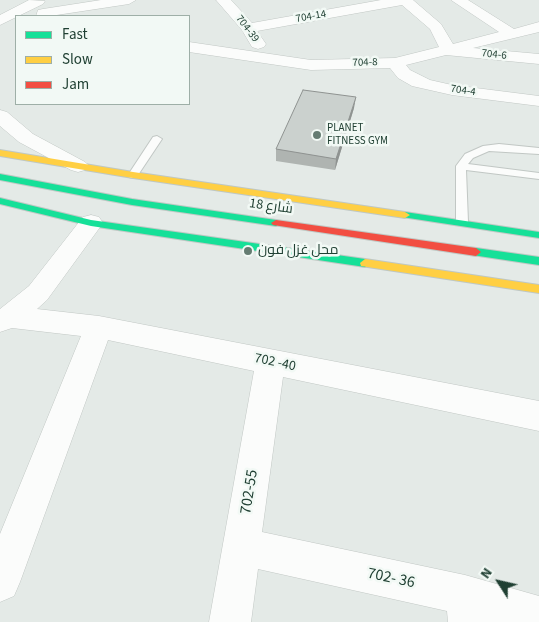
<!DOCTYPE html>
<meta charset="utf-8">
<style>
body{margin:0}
#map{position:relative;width:539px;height:622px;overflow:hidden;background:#e4eae7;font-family:"Source Sans 3",sans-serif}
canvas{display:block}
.legend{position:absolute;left:15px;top:15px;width:175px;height:90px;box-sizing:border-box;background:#f2f9f5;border:1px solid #9eafa7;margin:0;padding:6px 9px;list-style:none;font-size:15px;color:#204033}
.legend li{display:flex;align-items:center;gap:10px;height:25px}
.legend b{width:25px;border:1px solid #9eafa7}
.north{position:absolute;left:474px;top:557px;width:50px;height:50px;-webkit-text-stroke:4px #f2f9f5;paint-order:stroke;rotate:305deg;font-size:14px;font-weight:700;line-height:20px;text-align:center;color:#204033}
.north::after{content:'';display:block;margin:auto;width:18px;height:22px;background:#204033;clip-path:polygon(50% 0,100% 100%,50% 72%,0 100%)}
</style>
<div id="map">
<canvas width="539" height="622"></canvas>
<ul class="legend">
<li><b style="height:6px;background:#16e098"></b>Fast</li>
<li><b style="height:6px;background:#ffcf43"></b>Slow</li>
<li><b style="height:6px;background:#f24e42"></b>Jam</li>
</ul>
<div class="north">N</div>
</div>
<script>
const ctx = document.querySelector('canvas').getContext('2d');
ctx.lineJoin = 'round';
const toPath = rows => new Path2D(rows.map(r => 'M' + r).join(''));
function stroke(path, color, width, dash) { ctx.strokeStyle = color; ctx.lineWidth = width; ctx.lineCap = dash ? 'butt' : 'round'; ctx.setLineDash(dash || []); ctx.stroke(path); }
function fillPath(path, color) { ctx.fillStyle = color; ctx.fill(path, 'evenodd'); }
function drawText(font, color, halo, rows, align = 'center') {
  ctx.font = font + ' "Source Sans 3",Cairo,sans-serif'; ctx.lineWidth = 5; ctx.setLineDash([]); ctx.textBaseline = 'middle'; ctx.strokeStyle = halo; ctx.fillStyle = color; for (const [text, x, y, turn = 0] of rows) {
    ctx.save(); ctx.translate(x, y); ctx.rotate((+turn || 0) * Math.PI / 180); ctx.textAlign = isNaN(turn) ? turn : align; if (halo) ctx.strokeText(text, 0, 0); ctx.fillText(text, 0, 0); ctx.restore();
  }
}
const lane = toPath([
 [157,136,162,139,138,175,133,178,129,177,128,175,153,137,157,136],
 [499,144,539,148,539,154,489,151,473,158,468,164,539,173,539,179,466,170,468,222,466,225,458,225,456,222,456,166,465,154,483,146,499,144]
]);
const street = toPath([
 [29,0,45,1,43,4,0,25,0,15,29,0],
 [101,0,136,0,129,4,50,16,36,16,38,10,43,9,101,0],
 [216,0,231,0,252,23,381,0,413,0,441,24,453,44,499,32,451,0,468,0,514,29,539,22,539,32,473,48,539,54,539,64,446,55,406,65,410,70,430,80,452,85,539,96,539,106,452,95,412,86,398,78,390,68,311,70,189,52,189,42,311,60,395,58,439,47,430,29,402,5,257,31,266,44,264,47,258,49,252,47,242,30,216,0],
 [0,110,7,112,33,134,85,162,89,166,85,170,78,172,71,170,19,142,0,126,0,110],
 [91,215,99,217,103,223,47,300,37,309,99,316,539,401,539,431,283,377,262,532,465,575,539,596,539,622,448,622,447,611,258,569,251,622,209,622,254,371,108,340,20,582,14,596,0,602,0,534,81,336,12,328,0,332,0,309,29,286,83,217,91,215]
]);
const fast = toPath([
 [0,174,132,199,276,220,281,223,276,226,132,205,0,180,0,174],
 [0,198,91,220,365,259,370,263,365,267,91,226,0,204,0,198],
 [405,212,539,232,539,238,402,217,402,213,405,212],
 [476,248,539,257,539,265,472,255,471,252,472,249,476,248]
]);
const slow = toPath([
 [0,150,133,172,405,212,410,215,405,218,133,178,0,156,0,150],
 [365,259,539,285,539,293,361,266,360,263,365,259]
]);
const jam = toPath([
 [276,220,476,248,481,252,476,256,273,225,271,223,276,220]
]);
stroke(lane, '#c1c7c4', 2);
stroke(street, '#c1c7c4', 1);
stroke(fast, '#bfc8c4', 2);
stroke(slow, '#bfc8c4', 2);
stroke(jam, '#bfc8c4', 2);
fillPath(lane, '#fbfcfb');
fillPath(street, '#fbfcfb');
fillPath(fast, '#16e098');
fillPath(slow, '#ffcf43');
fillPath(jam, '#f24e42');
fillPath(toPath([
 [354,108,335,170,276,161,276,149]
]), '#afb4b1');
fillPath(toPath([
 [356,97,354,108,335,170,336,159]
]), '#8e9290');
const building = toPath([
 [303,90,356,97,336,159,276,149,303,90]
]);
fillPath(building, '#cbd1ce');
stroke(building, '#8e9290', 1);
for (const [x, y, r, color] of [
 [317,135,5,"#657c72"],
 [248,251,5,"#657c72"]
]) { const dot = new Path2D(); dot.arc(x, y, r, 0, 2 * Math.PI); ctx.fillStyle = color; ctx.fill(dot); stroke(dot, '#f2f9f5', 2); }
drawText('11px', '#204033', '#f2f9f5', [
 ["704-14",311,17,-10],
 ["704-39",247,29,53],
 ["704-6",494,55,6],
 ["704-8",365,63,-2],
 ["704-4",463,91,8]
]);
drawText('11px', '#204033', '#f2f9f5', [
 ["PLANET",327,129],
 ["FITNESS GYM",327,142]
], 'left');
drawText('14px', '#204033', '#f2f9f5', [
 ["شارع 18",271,207,8],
 ["702 -40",275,363,12]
]);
drawText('14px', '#204033', '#f2f9f5', [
 ["محل غزل فون",258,251]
], 'left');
drawText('16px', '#204033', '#f2f9f5', [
 ["702-55",250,492,-81],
 ["702- 36",391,579,12]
]);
</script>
